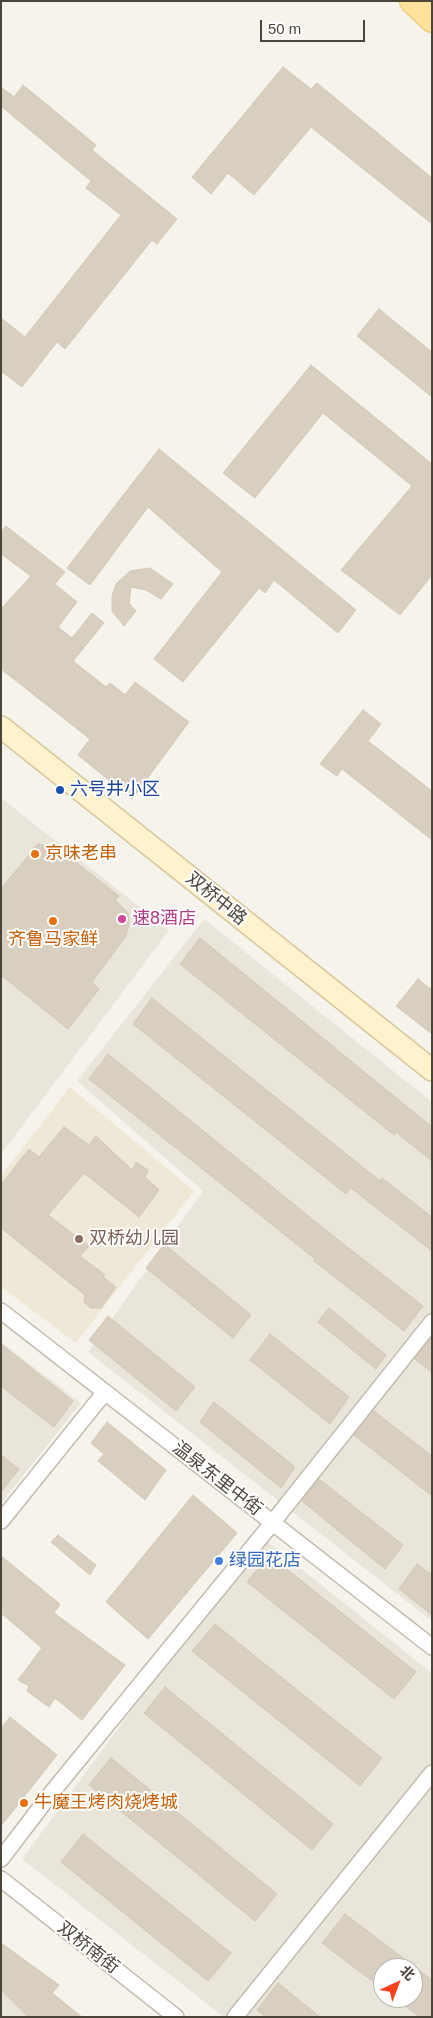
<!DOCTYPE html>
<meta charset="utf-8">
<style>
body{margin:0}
#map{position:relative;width:433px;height:2018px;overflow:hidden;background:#f6f3ec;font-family:Helvetica,"Noto Sans SC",sans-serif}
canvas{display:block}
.frame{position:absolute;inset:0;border:2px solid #4b4439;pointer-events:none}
.north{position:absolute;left:373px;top:1958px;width:50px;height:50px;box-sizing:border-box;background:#fff;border:1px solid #b7b4b0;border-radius:50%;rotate:43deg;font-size:14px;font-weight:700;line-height:20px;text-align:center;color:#4b4439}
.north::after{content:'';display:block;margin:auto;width:18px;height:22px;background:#fc3f1d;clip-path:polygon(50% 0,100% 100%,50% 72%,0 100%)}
.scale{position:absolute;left:260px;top:20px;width:105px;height:22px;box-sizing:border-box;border:2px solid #4b4439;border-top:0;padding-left:6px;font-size:15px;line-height:18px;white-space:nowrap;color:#4b4439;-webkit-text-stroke:4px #fff;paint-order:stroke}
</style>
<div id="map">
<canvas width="433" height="2018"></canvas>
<div class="frame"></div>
<div class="north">北</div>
<div class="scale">50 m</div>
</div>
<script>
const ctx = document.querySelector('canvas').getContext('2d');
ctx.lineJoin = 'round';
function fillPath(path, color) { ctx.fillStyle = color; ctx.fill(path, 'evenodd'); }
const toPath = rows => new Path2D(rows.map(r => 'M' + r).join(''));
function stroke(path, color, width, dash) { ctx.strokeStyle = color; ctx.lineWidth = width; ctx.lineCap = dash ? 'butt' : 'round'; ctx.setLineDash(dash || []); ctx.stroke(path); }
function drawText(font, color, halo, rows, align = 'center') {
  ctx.font = font + ' Helvetica,"Noto Sans SC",sans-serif'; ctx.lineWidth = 4; ctx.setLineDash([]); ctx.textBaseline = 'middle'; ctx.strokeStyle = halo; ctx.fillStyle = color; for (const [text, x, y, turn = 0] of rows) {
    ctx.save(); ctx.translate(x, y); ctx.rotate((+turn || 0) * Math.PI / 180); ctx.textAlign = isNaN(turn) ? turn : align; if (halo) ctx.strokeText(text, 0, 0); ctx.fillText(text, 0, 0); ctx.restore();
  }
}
fillPath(toPath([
 [1,798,169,930,1,1154],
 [204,919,432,1102,432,1621,88,1352,203,1191,77,1081],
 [1,1342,81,1403,1,1503],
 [260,1536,432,1673,432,2017,224,2017,22,1859],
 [383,1968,413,1968,413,1998,383,1998],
 [1,1958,75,2017,1,2017]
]), '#eae5da');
fillPath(toPath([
 [70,1087,194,1191,76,1343,1,1287,1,1176]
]), '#efe8d6');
const building = toPath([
 [283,67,311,89,317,83,432,178,432,224,311,127,254,195,228,173,211,194,192,177,283,67],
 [23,85,96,145,92,150,177,219,157,244,152,240,65,349,57,342,22,387,1,371,1,318,25,337,121,215,86,188,91,181,1,106,1,87,14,97,23,85],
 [379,309,432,352,432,397,357,336,379,309],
 [311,365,432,464,432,575,400,615,341,570,412,486,323,413,255,498,223,473,311,365],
 [159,449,356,610,338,633,274,580,265,593,259,588,183,682,154,659,222,572,148,507,90,585,67,568,159,449],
 [6,526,65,572,55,584,77,602,58,627,72,638,92,613,104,623,73,661,106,687,110,683,125,695,135,682,189,722,132,799,78,755,90,739,1,669,1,609,31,576,1,554,1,532,6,526],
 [150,568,173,584,161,599,146,590,131,587,129,603,136,611,124,626,112,611,112,596,116,584,130,571,150,568],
 [363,710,381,724,368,741,432,791,432,840,342,769,337,776,320,764,363,710],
 [38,844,56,848,82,867,119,896,115,900,128,913,129,924,126,936,92,982,99,989,68,1029,1,975,1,889,38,844],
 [200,938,432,1127,432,1161,396,1132,394,1135,180,964,200,938],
 [418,979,432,990,432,1034,396,1006,418,979],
 [152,998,380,1181,382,1178,432,1217,432,1251,351,1188,346,1194,133,1024,152,998],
 [108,1054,332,1235,423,1306,404,1331,314,1261,315,1259,200,1167,89,1079,108,1054],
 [64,1127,89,1145,96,1136,132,1170,136,1162,148,1170,145,1177,159,1190,139,1217,84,1173,48,1215,89,1246,80,1256,105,1275,103,1277,116,1287,101,1308,90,1308,84,1302,85,1295,1,1228,1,1185,29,1149,39,1157,64,1127],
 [164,1244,251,1315,233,1338,146,1268,164,1244],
 [329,1308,386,1355,376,1369,318,1322,329,1308],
 [108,1316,195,1387,176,1411,89,1340,108,1316],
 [270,1334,349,1397,330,1424,250,1360,270,1334],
 [432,1337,432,1372,415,1359,432,1337],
 [1,1344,73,1401,54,1427,1,1386,1,1344],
 [214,1402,295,1467,281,1488,200,1422,214,1402],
 [374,1411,432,1456,432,1496,354,1435,374,1411],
 [107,1422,166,1470,145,1500,98,1461,104,1454,91,1443,107,1422],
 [1,1455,19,1469,1,1492,1,1455],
 [319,1479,403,1545,385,1569,302,1501,319,1479],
 [193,1495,237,1533,148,1639,106,1602,193,1495],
 [58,1535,96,1565,90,1575,51,1542,58,1535],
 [269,1555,416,1672,394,1699,247,1582,269,1555],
 [1,1556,60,1604,54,1613,125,1665,82,1720,55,1698,49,1707,27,1691,29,1686,18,1680,42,1648,1,1613,1,1556],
 [417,1564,432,1575,432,1615,399,1589,417,1564],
 [215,1624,382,1758,360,1786,192,1651,215,1624],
 [165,1687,333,1824,312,1850,144,1713,165,1687],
 [10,1717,57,1755,1,1826,1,1728,10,1717],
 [111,1758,277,1894,255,1921,89,1785,111,1758],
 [83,1834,231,1953,208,1981,61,1862,83,1834],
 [345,1914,432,1980,432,2017,420,2017,395,1998,413,1998,413,1968,383,1968,383,1989,322,1943,345,1914],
 [1,1943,59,1985,52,1993,82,2017,28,2017,1,1990,1,1943],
 [278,1983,320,2017,266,2017,257,2010,278,1983]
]);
fillPath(building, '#d8cfc1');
stroke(building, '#d3c7b4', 1);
const street = toPath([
 [1,1311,432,1647],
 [1,1521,105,1392],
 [1,1859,53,1791,269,1527,432,1322],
 [1,1879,176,2017],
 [235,2017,432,1773]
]);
const secondary = toPath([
 [1,727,432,1070]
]);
const primary = toPath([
 [412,1,432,20]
]);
stroke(street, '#c2bbae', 18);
stroke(secondary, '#d6c79b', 24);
stroke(primary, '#e6c16a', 26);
stroke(street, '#fff', 15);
stroke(secondary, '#fff3cd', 21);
stroke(primary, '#ffe39c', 24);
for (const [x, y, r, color] of [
 [60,790,5,"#1a4fb4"],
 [35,854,5,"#e8710a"],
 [122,919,5,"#d1479c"],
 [53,921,5,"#e8710a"],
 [79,1239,5,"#8d6e63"],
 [219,1561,5,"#3f7fe0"],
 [24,1803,5,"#e8710a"]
]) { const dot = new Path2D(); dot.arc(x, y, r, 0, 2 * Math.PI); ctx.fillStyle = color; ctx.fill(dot); stroke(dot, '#fff', 2); }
drawText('18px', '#164399', '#fff', [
 ["六号井小区",70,790]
], 'left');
drawText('18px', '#c56008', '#fff', [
 ["京味老串",45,854],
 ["齐鲁马家鲜",53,940,"center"],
 ["牛魔王烤肉烧烤城",34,1803]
], 'left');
drawText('18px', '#4b4439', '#fff', [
 ["双桥中路",216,899,39],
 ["温泉东里中街",217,1479,38],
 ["双桥南街",88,1948,38]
]);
drawText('18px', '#b23c85', '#fff', [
 ["速8酒店",132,919]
], 'left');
drawText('18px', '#785e54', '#fff', [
 ["双桥幼儿园",89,1239]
], 'left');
drawText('18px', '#366cbe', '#fff', [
 ["绿园花店",229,1561]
], 'left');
</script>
